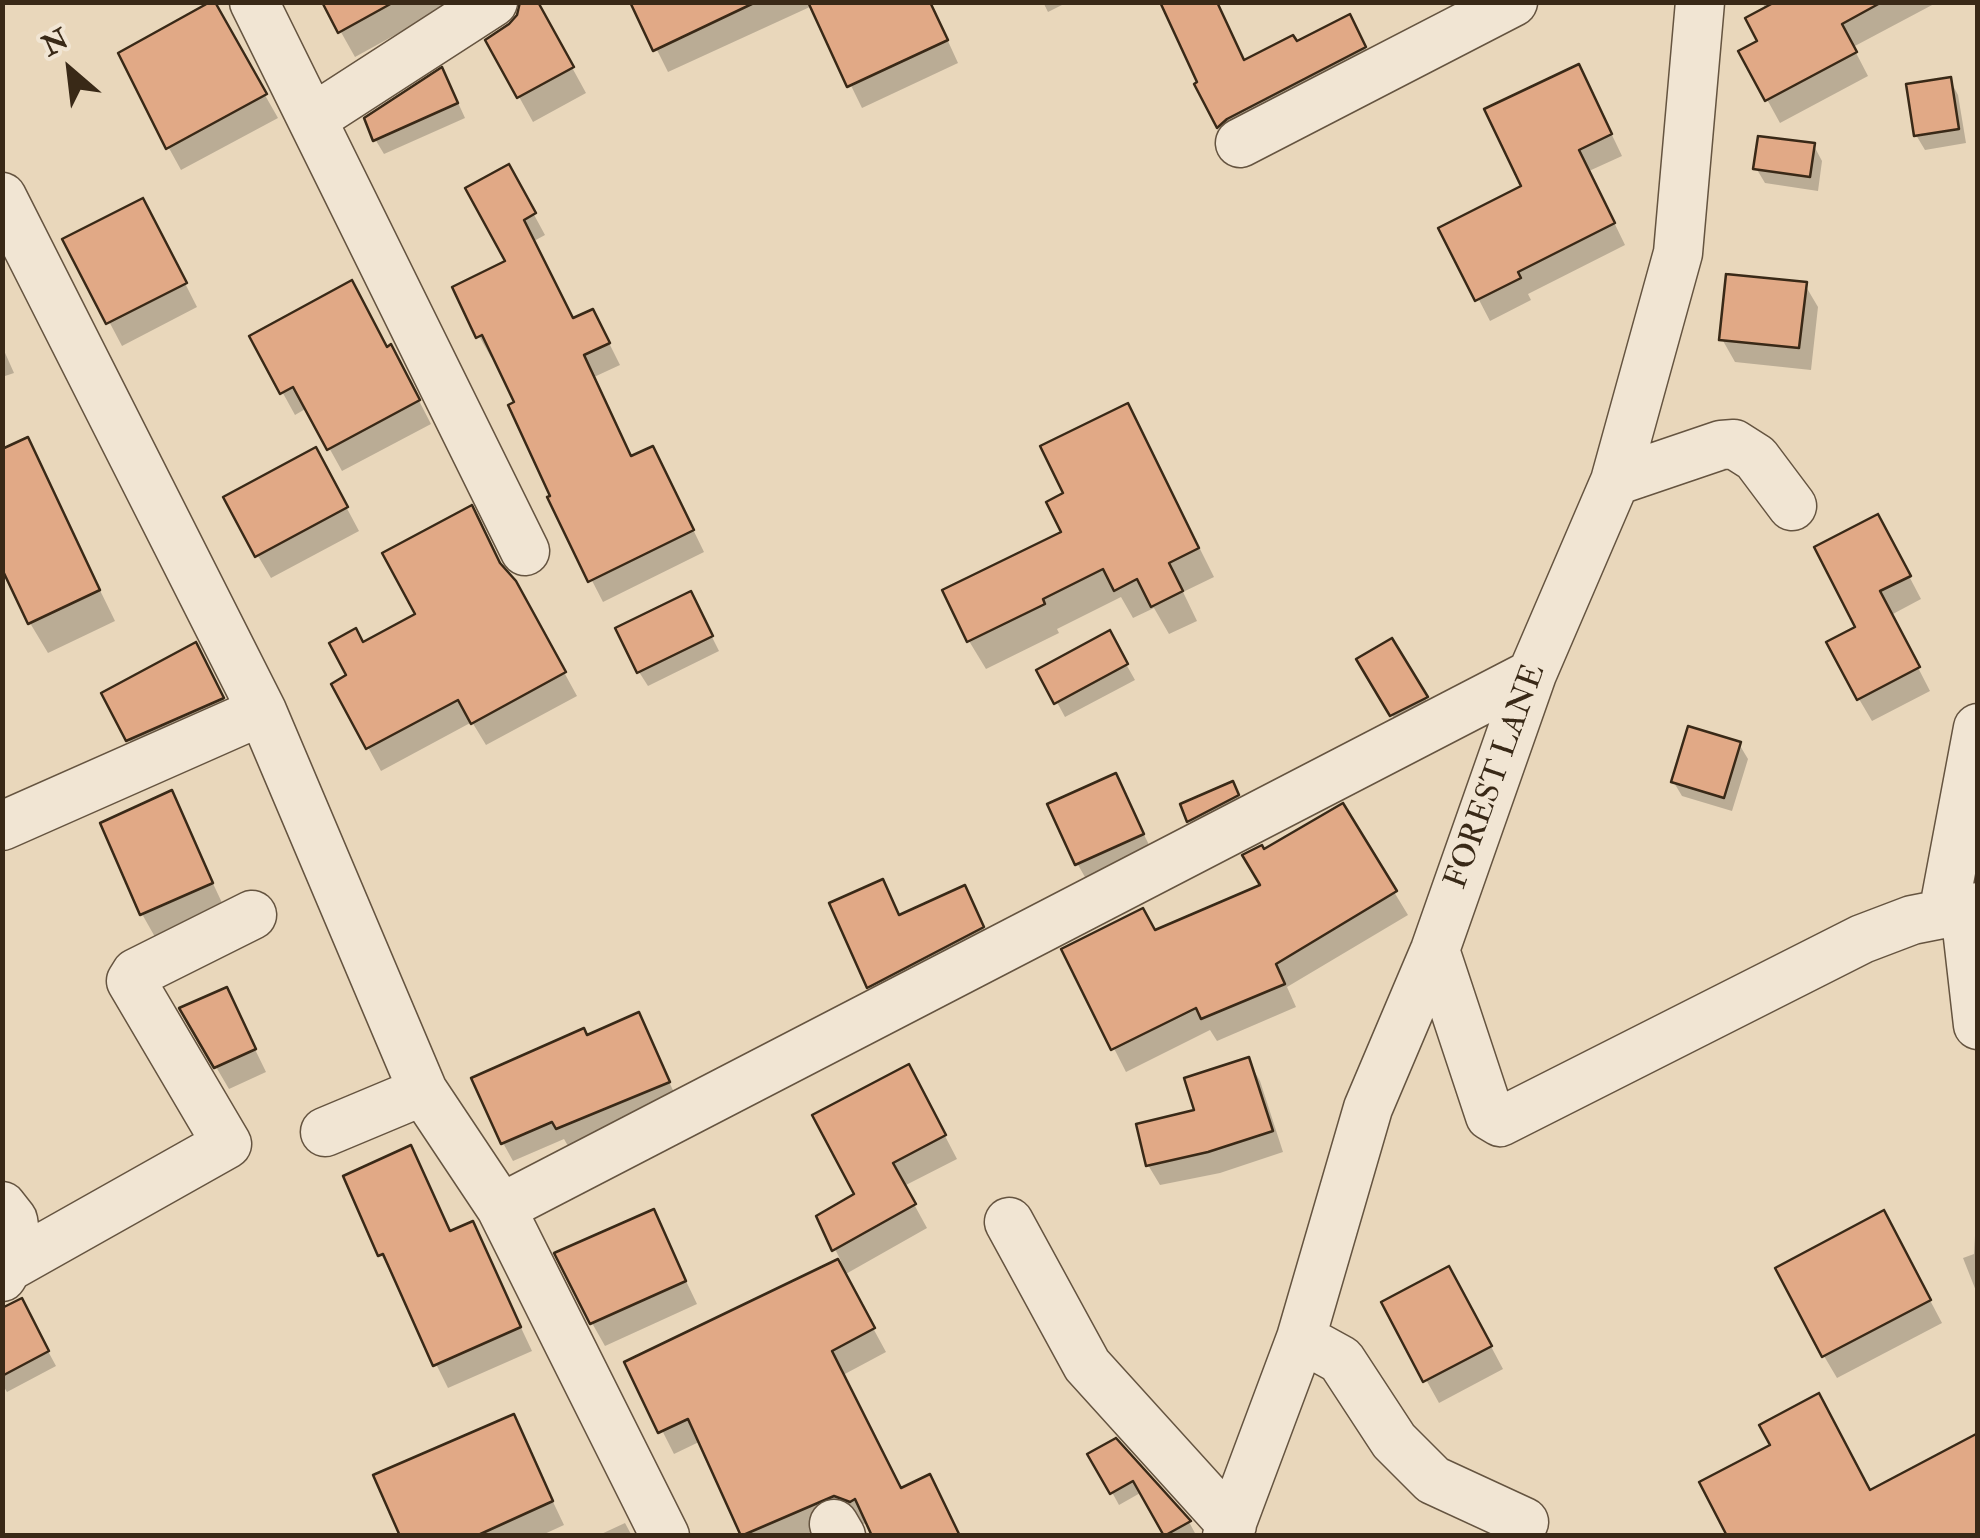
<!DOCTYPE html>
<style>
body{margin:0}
#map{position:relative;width:1980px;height:1538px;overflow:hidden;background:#e9d7bb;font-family:"IM FELL Double Pica",serif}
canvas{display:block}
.frame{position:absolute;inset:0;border:5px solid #392917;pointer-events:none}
.north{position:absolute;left:20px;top:20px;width:100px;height:100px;-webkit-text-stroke:8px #f1e5d3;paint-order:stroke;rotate:332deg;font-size:28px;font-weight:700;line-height:40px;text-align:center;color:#392917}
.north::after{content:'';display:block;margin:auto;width:35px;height:45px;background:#392917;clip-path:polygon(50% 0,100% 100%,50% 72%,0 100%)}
</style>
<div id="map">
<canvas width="1980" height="1538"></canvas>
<div class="frame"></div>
<div class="north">N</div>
</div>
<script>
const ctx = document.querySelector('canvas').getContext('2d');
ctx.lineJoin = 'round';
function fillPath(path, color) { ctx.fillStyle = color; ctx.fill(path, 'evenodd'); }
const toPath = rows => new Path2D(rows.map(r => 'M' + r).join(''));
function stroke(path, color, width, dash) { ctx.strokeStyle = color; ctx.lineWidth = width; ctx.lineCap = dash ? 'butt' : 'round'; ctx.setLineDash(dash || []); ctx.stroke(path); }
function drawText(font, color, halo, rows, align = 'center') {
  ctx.font = font + ' "IM FELL Double Pica",serif'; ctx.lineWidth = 9; ctx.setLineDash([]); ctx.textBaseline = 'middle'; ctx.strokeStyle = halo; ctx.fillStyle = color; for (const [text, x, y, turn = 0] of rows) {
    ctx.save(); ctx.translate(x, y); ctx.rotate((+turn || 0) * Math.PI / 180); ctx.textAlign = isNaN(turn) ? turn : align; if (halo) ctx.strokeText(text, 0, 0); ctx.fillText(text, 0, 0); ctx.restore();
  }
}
fillPath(toPath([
 [324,2,455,2,355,57],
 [536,2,586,93,533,122,488,41],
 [633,2,930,2,958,63,862,108,812,6,668,72],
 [1043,2,1068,2,1048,12],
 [1762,2,1933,2,1934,4,1853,47,1868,76,1780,123,1741,52,1761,42,1766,10],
 [213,4,278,118,181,170,148,110],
 [1359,34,1374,65,1229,143,1198,85,1244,63,1296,44],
 [1950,80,1958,95,1966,143,1925,150,1916,135],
 [450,85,465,118,384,154,375,139],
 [1590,89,1622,156,1589,171,1625,245,1528,294,1531,300,1490,321,1442,229,1524,187],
 [1814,146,1822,161,1818,191,1765,183,1756,168],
 [508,167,545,235,534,241,573,321,604,333,620,365,594,377,632,459,664,470,704,552,603,602,550,499,554,497,517,403,494,355,491,357,479,336,508,262],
 [155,224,197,307,122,346,66,240],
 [1805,285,1818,307,1811,370,1735,362,1722,339],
 [252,337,387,350,403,370,431,424,342,471,307,408,295,415],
 [2,346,14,373,2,377],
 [1143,435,1214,577,1183,592,1197,621,1169,634,1154,608,1133,618,1121,597,1057,629,1059,633,986,669,969,641,1064,533,1066,494],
 [27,441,115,621,48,653,30,623],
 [328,473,359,531,271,578,258,556],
 [1890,540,1921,599,1891,615,1930,691,1872,721,1859,699,1858,628],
 [525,601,577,696,486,745,472,722,381,771,334,685,350,676,362,645],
 [698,609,719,651,648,686,639,672],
 [1109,634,1135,680,1065,717,1040,671],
 [1391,641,1434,713,1401,730,1360,660],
 [208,668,235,721,142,762,129,740],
 [1739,744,1748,759,1732,811,1682,796,1673,781],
 [1115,776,1155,857,1090,886,1077,863],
 [1232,784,1241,799,1198,835,1189,820],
 [171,794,224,907,155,937,142,914],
 [1342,806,1408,915,1287,987,1296,1007,1217,1041,1210,1030,1126,1072,1064,950,1155,933,1263,886,1264,852],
 [964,888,993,947,880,1005,869,986,900,917],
 [226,990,266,1072,229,1089,182,1009],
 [638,1015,678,1101,568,1146,564,1139,513,1161,503,1143,587,1038],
 [1248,1060,1260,1081,1283,1152,1220,1173,1160,1185,1148,1165],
 [921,1090,957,1159,904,1186,927,1228,844,1275,886,1352,843,1375,868,1522,864,1524,848,1518,808,1536,744,1536,701,1441,674,1454,628,1363,841,1261,819,1217,857,1195],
 [410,1149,451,1234,472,1224,532,1351,448,1388,381,1254],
 [1978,1180,1978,1296,1963,1258,1974,1254],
 [653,1212,697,1304,605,1346,592,1323],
 [1896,1236,1942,1323,1837,1378,1824,1356],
 [1462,1292,1503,1369,1439,1403,1384,1304],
 [2,1311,29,1316,56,1366,7,1392,2,1384],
 [513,1418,564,1525,540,1536,403,1536],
 [1115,1441,1189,1522,1196,1535,1167,1536,1142,1492,1119,1505,1091,1454],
 [625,1523,632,1536,597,1536]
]), '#0003');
const building = toPath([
 [210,2,215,2,267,94,166,149,118,53,210,2],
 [322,2,394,2,338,33,322,2],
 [520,2,538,2,574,67,517,98,485,40,509,24,517,15,520,2],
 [630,2,756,2,653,51,630,2],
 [808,2,930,2,948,40,847,87,808,2],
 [1160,2,1217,2,1244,60,1293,35,1297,41,1350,14,1366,47,1227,119,1217,128,1194,84,1197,82,1160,2],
 [1775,2,1882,2,1842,24,1857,52,1765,101,1738,51,1757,41,1745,18,1775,2],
 [1579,64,1612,134,1579,150,1615,223,1518,272,1521,278,1475,301,1438,228,1521,186,1484,109,1579,64],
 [442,67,458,103,373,141,364,118,442,67],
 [1951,77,1959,129,1914,136,1906,84,1951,77],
 [1758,136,1815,143,1810,177,1753,169,1758,136],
 [509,164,536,213,524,220,573,318,593,309,610,343,584,355,631,456,653,446,694,530,588,582,547,497,550,496,508,405,514,402,482,335,476,338,452,287,505,261,465,188,509,164],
 [143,198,187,283,106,324,62,239,143,198],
 [1726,274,1807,282,1799,348,1719,340,1726,274],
 [352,280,387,347,391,344,420,400,327,450,293,387,280,394,249,336,352,280],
 [1128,403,1199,548,1169,563,1183,591,1151,607,1137,579,1114,591,1103,569,1043,599,1045,604,967,642,942,590,1061,532,1046,502,1063,493,1040,446,1128,403],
 [28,437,100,590,28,624,2,569,2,449,28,437],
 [316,447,348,507,255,557,223,497,316,447],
 [472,505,500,563,516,581,566,672,471,724,458,700,366,749,331,684,346,675,329,643,356,628,363,642,415,614,382,553,472,505],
 [1878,514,1911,576,1880,591,1920,667,1857,700,1826,642,1855,627,1814,547,1878,514],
 [691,591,713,636,637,673,615,628,691,591],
 [1110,630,1128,664,1054,704,1036,670,1110,630],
 [1392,638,1428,697,1390,716,1356,659,1392,638],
 [196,642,224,698,126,741,101,693,196,642],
 [1688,726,1741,742,1724,798,1671,782,1688,726],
 [1116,773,1144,834,1075,865,1047,804,1116,773],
 [1233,781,1239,795,1187,822,1180,804,1233,781],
 [172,790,213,883,140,915,100,823,172,790],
 [1343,803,1397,891,1276,964,1285,984,1201,1019,1196,1008,1111,1050,1061,949,1143,908,1155,930,1260,885,1242,855,1262,845,1264,849,1343,803],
 [883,879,899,915,965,885,984,927,867,988,829,903,883,879],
 [227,987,256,1049,214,1068,179,1008,227,987],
 [639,1012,670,1082,556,1129,552,1122,501,1144,471,1078,584,1028,587,1035,639,1012],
 [1249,1057,1273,1131,1208,1152,1146,1166,1136,1124,1194,1110,1184,1078,1249,1057],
 [909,1064,946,1135,893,1163,916,1204,832,1251,816,1216,854,1194,812,1115,909,1064],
 [411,1145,450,1231,473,1221,521,1327,433,1366,383,1254,378,1256,343,1176,411,1145],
 [654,1209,686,1281,590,1324,554,1253,654,1209],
 [1884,1210,1931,1300,1822,1357,1775,1268,1884,1210],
 [838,1259,875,1328,832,1351,901,1488,930,1474,960,1536,872,1536,855,1499,850,1502,834,1496,741,1536,688,1419,658,1433,624,1362,838,1259],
 [1449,1266,1492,1346,1423,1382,1381,1302,1449,1266],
 [22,1298,49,1351,2,1376,2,1308,22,1298],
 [1819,1393,1870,1490,1978,1433,1978,1536,1727,1536,1699,1482,1770,1445,1759,1425,1819,1393],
 [514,1414,553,1501,476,1536,400,1536,373,1475,514,1414],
 [1116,1438,1191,1521,1164,1536,1133,1481,1110,1494,1087,1454,1116,1438]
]);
fillPath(building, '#e1a986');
stroke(building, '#392917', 2.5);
const minor = toPath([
 [254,2,525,551],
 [312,119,493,2],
 [1240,143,1513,2],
 [2,197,262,711,423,1091],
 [1615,481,1721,445,1734,444,1756,458,1792,506],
 [2,826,262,711],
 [1965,911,1978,1025],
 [1943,914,1978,728],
 [1435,950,1490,1116,1500,1122,1862,939,1912,920,1978,907],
 [325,1132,423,1091,501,1208,665,1536],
 [2,1206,13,1220,18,1251,2,1277],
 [501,1208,1532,674],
 [1009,1222,1087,1365,1232,1525],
 [12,1265,227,1144,131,981,136,973,252,915],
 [1301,1338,1341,1360,1394,1441,1433,1480,1524,1522],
 [834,1524,841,1536],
 [1227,1536,1301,1338,1368,1108,1435,950,1532,674,1615,481,1678,253,1700,2]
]);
stroke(minor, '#655440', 51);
stroke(minor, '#f1e5d3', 48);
drawText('32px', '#392917', '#f1e5d3', [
 ["FOREST LANE",1497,777,-70]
]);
</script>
